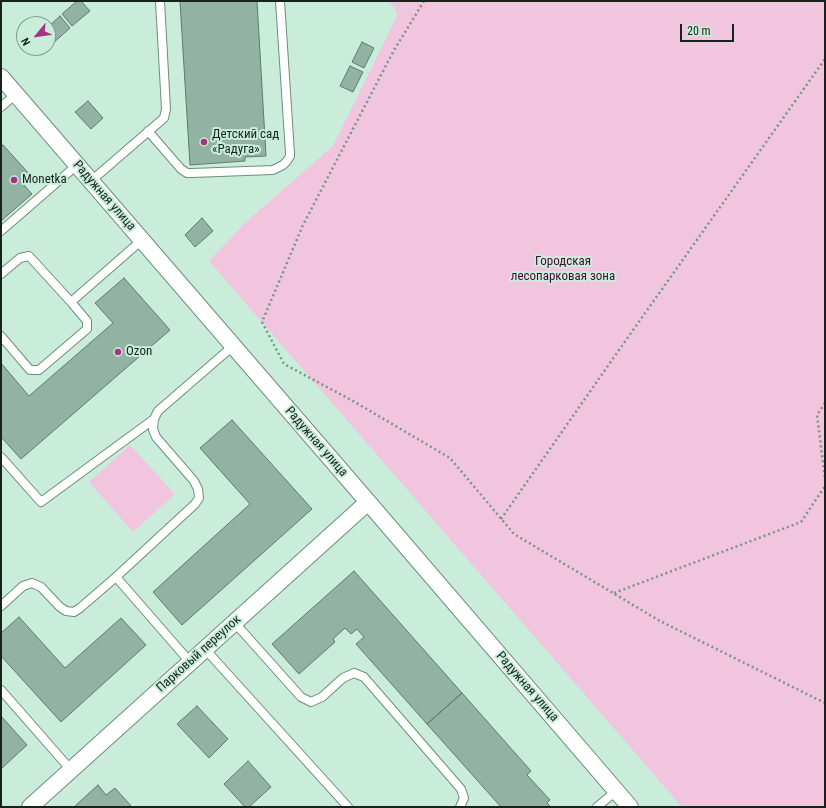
<!DOCTYPE html>
<meta charset="utf-8">
<style>
body{margin:0}
#map{position:relative;width:826px;height:808px;overflow:hidden;background:#caeddb;font-family:"Roboto Condensed",sans-serif}
canvas{display:block}
.frame{position:absolute;inset:0;border:2px solid #17241d;pointer-events:none}
.north{position:absolute;left:16px;top:16px;width:40px;height:40px;box-sizing:border-box;background:#caeddb;border:1px solid #829d8f;border-radius:50%;rotate:241deg;font-size:11px;font-weight:700;line-height:16px;text-align:center;color:#17241d}
.north::after{content:'';display:block;margin:auto;width:14px;height:18px;background:#aa3083;clip-path:polygon(50% 0,100% 100%,50% 72%,0 100%)}
.scale{position:absolute;left:680px;top:24px;width:54px;height:18px;box-sizing:border-box;border:2px solid #17241d;border-top:0;padding-left:5px;font-size:12px;line-height:14px;white-space:nowrap;color:#17241d;-webkit-text-stroke:3px #caeddb;paint-order:stroke}
</style>
<div id="map">
<canvas width="826" height="808"></canvas>
<div class="frame"></div>
<div class="north">N</div>
<div class="scale">20 m</div>
</div>
<script>
const ctx = document.querySelector('canvas').getContext('2d');
ctx.lineJoin = 'round';
function fillPath(path, color) { ctx.fillStyle = color; ctx.fill(path, 'evenodd'); }
const toPath = rows => new Path2D(rows.map(r => 'M' + r).join(''));
function stroke(path, color, width, dash) { ctx.strokeStyle = color; ctx.lineWidth = width; ctx.lineCap = dash ? 'butt' : 'round'; ctx.setLineDash(dash || []); ctx.stroke(path); }
function drawText(font, color, halo, rows, align = 'center') {
  ctx.font = font + ' "Roboto Condensed",sans-serif'; ctx.lineWidth = 4; ctx.setLineDash([]); ctx.textBaseline = 'middle'; ctx.strokeStyle = halo; ctx.fillStyle = color; for (const [text, x, y, turn = 0] of rows) {
    ctx.save(); ctx.translate(x, y); ctx.rotate((+turn || 0) * Math.PI / 180); ctx.textAlign = isNaN(turn) ? turn : align; if (halo) ctx.strokeText(text, 0, 0); ctx.fillText(text, 0, 0); ctx.restore();
  }
}
fillPath(toPath([
 [387,1,825,1,825,807,682,807,209,261,245,223,333,146,397,16,395,8],
 [130,445,175,494,133,532,89,482]
]), '#f0c5dd');
const building = toPath([
 [77,1,81,1,90,11,72,26,62,14,77,1],
 [180,1,257,1,266,156,245,157,245,161,190,165,180,1],
 [60,16,70,28,51,45,48,41,48,27,60,16],
 [362,42,374,48,364,68,352,62,362,42],
 [350,66,363,72,353,92,340,86,350,66],
 [88,101,103,118,91,129,75,112,88,101],
 [3,145,32,177,23,184,32,194,1,221,1,147,3,145],
 [202,218,213,231,195,247,185,235,202,218],
 [124,278,170,330,21,459,1,437,1,363,29,396,113,323,95,303,124,278],
 [232,420,312,509,182,625,153,592,250,504,200,448,232,420],
 [354,571,462,693,427,724,356,644,364,637,357,629,351,634,345,628,333,639,335,642,299,674,272,644,354,571],
 [19,617,65,668,121,618,146,645,61,722,1,656,1,633,19,617],
 [462,693,531,771,527,775,550,800,547,803,551,807,501,807,427,724,462,693],
 [197,706,228,739,209,758,177,724,197,706],
 [1,716,27,745,1,769,1,716],
 [248,761,271,787,249,807,245,807,224,784,248,761],
 [98,785,106,795,115,788,132,807,76,807,75,806,98,785]
]);
fillPath(building, '#92b3a3');
stroke(building, '#5c7b6c', 1);
const lane = toPath([
 [1,107,16,94],
 [148,131,181,169,187,173,192,173,273,170,283,165,287,161,290,156,290,153,280,1],
 [91,181,164,118,166,109,160,1],
 [1,231,77,165],
 [1,274,20,258,29,256,71,302],
 [1,336,30,370,39,370,87,329,87,321,71,302,142,240],
 [1,457,41,502,154,419],
 [116,577,190,662],
 [1,606,23,586,32,583,41,587,60,607,66,611,74,612,80,608,116,577,195,504,199,498,198,489,194,481,156,437,153,429,154,419,158,411,233,346],
 [234,622,301,697,311,702,322,697,343,678,354,673,364,677,461,789,464,798,460,807],
 [205,649,348,807],
 [1,690,71,770],
 [597,807,616,791]
]);
const street = toPath([
 [1,77,368,502,630,807],
 [30,807,368,502]
]);
stroke(lane, '#6d8d7d', 10);
stroke(street, '#6d8d7d', 18);
stroke(toPath([
 [424,1,393,52,303,225,262,322,284,364,353,401,450,458,514,534,660,621,825,703],
 [825,403,817,415,825,479],
 [501,519,626,340,825,59],
 [614,593,801,522,825,486]
]), '#7b9487', 2.5, [2, 3]);
stroke(lane, '#fff', 8);
stroke(street, '#fff', 16);
for (const [x, y, r, color] of [
 [204,142,4,"#aa3083"],
 [14,180,4,"#aa3083"],
 [118,352,4,"#aa3083"]
]) { const dot = new Path2D(); dot.arc(x, y, r, 0, 2 * Math.PI); ctx.fillStyle = color; ctx.fill(dot); stroke(dot, '#caeddb', 1.5); }
drawText('13px', '#17241d', '#caeddb', [
 ["Детский сад",212,135],
 ["«Радуга»",212,150],
 ["Monetka",22,180],
 ["Ozon",126,352]
], 'left');
drawText('13px', '#17241d', '#caeddb', [
 ["Радужная улица",104,196,49],
 ["Радужная улица",316,442,49],
 ["Парковый переулок",199,654,-42],
 ["Радужная улица",527,687,49]
]);
drawText('13px', '#4c0638', '#caeddb', [
 ["Городская",563,262],
 ["лесопарковая зона",563,277]
]);
</script>
